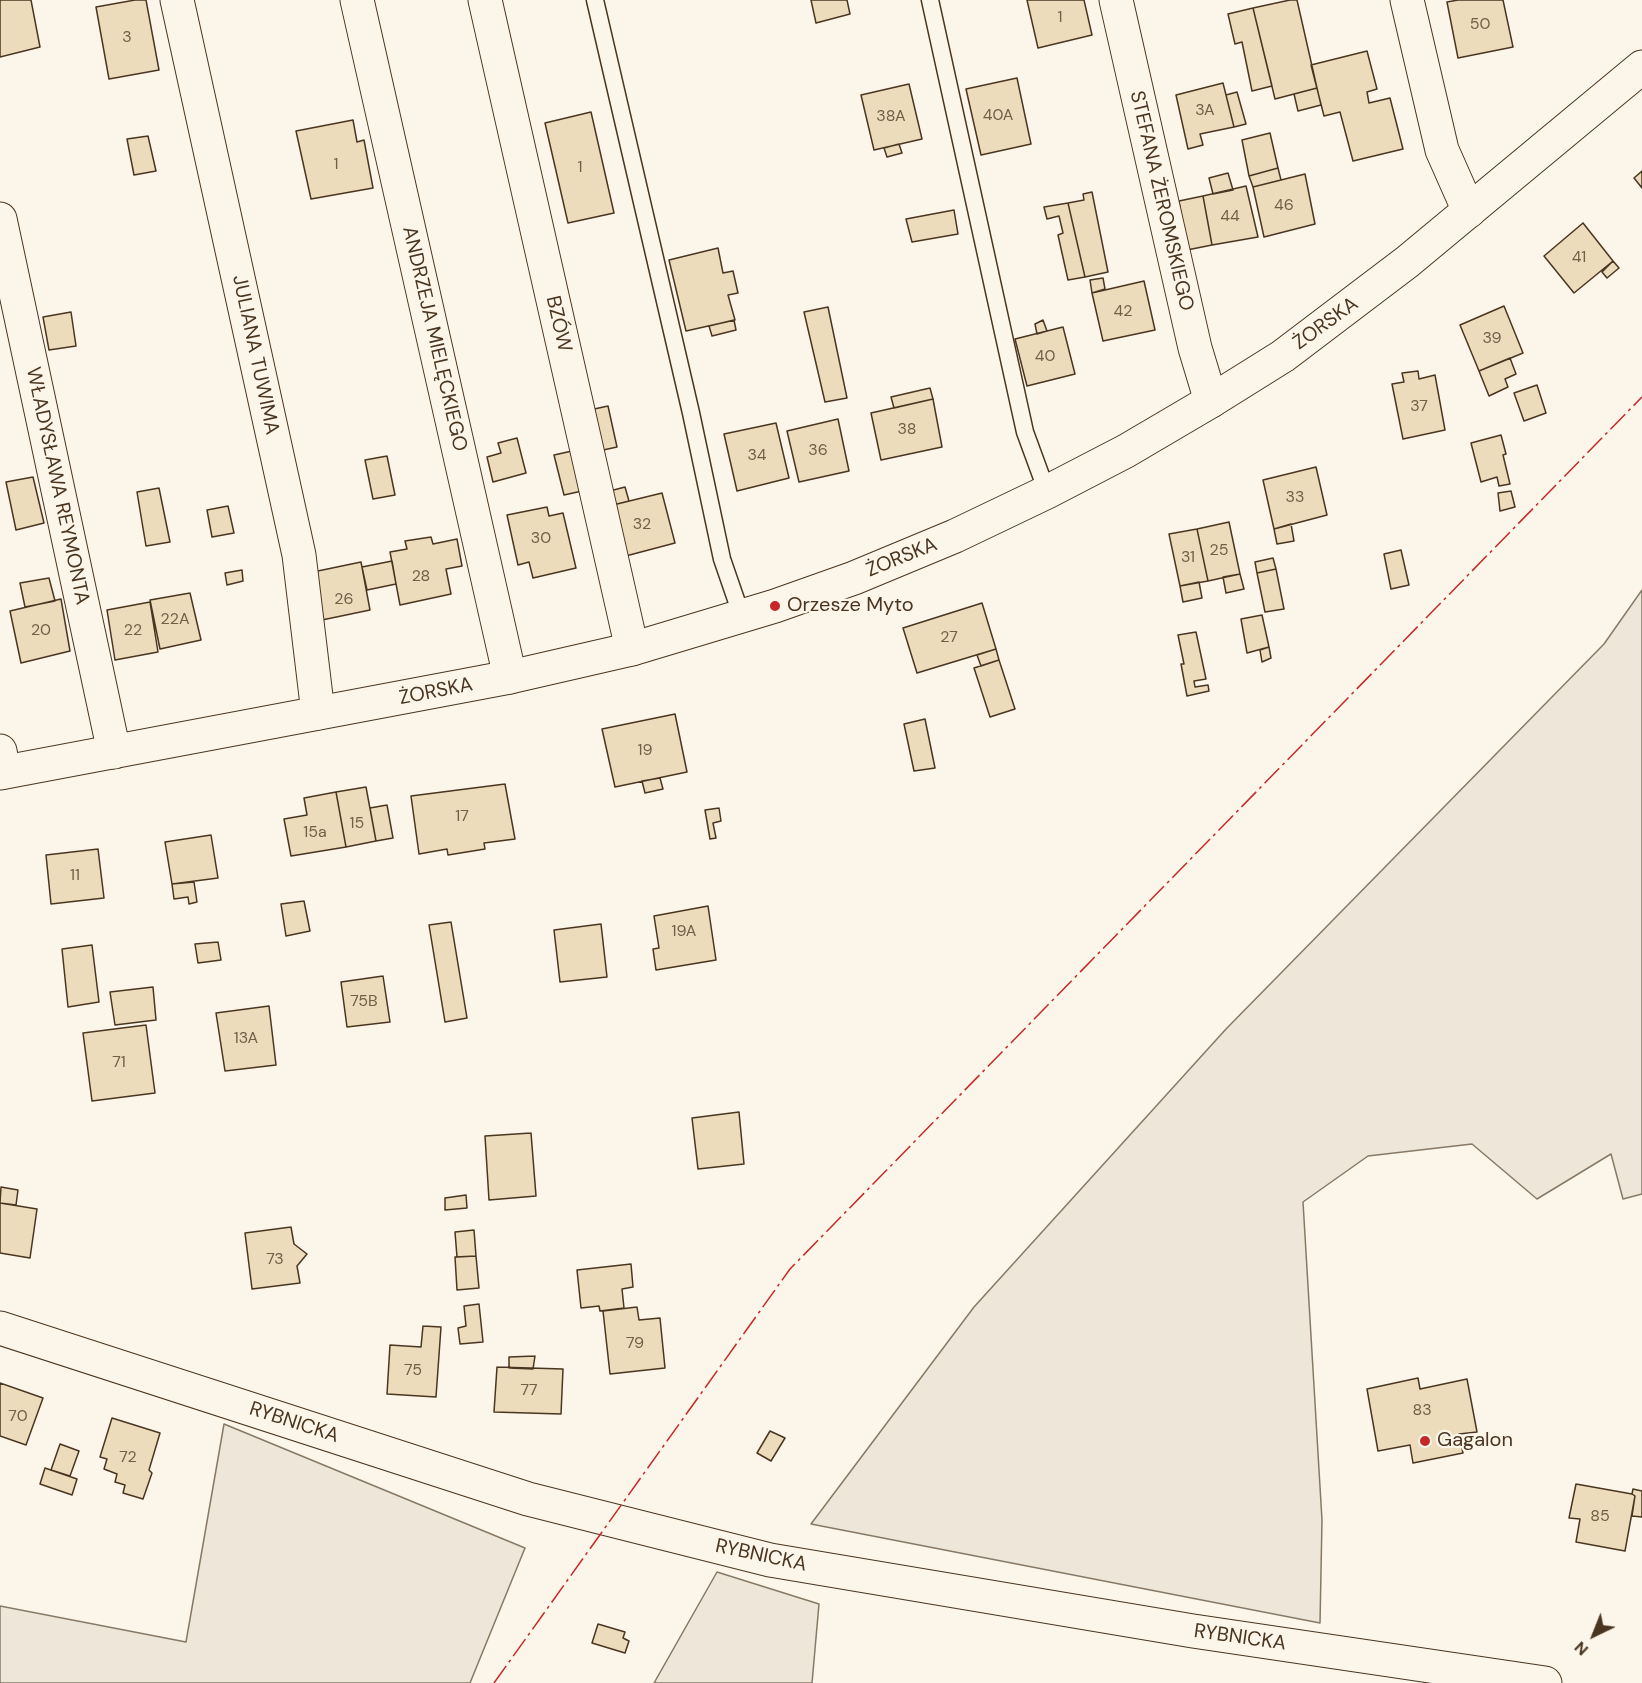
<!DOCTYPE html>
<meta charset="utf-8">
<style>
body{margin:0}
#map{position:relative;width:1642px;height:1683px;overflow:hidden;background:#fbf6e9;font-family:"DM Sans",sans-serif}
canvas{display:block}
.north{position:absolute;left:1564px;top:1605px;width:60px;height:60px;-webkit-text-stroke:4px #fbf6e9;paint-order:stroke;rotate:223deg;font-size:16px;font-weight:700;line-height:24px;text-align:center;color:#4a3520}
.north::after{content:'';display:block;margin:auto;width:21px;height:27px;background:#4a3520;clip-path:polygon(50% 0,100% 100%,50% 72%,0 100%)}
</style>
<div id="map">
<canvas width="1642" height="1683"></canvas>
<div class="north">N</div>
</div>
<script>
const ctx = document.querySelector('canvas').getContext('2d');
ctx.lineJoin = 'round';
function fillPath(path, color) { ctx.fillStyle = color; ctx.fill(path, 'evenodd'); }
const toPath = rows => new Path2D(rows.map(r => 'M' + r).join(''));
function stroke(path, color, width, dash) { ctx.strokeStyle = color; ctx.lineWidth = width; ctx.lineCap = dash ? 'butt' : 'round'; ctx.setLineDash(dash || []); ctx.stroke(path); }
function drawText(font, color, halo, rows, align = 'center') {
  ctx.font = font + ' "DM Sans",sans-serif'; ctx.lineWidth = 4.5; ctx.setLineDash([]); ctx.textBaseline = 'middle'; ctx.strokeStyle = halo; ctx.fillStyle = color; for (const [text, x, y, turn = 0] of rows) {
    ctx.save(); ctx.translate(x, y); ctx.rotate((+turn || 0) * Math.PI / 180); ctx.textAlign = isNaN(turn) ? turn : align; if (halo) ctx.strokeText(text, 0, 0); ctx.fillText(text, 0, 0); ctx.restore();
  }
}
const green = toPath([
 [1642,590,1642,1194,1623,1199,1611,1154,1537,1199,1472,1144,1368,1156,1303,1202,1322,1520,1320,1623,811,1524,974,1307,1226,1029,1604,644,1642,590],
 [224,1424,525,1548,470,1683,0,1683,0,1606,186,1642,224,1424],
 [717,1572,819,1604,812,1683,654,1683,717,1572]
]);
fillPath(green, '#ede6d9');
stroke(green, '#887966', 1.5);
const building = toPath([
 [0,0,31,0,40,47,0,57,0,0],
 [135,0,146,0,159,70,109,79,96,7,135,0],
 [811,0,847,0,850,14,816,23,811,0],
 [1027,0,1084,0,1092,35,1038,48,1027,0],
 [1290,0,1297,0,1317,88,1275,99,1253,8,1290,0],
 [1458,0,1503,0,1513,47,1458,58,1447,2,1458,0],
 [1253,8,1272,86,1252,91,1242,42,1235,44,1228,14,1253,8],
 [1367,51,1377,89,1367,92,1369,103,1390,98,1403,149,1353,161,1340,112,1324,116,1311,65,1367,51],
 [1017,78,1031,144,981,155,966,89,1017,78],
 [1223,83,1234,127,1200,134,1203,145,1188,149,1176,95,1223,83],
 [909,84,922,139,874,150,861,95,909,84],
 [1317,88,1321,105,1298,111,1294,94,1317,88],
 [1237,92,1246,124,1234,127,1226,95,1237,92],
 [591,112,614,213,568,223,545,123,591,112],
 [353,120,357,142,364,140,373,188,311,199,296,131,353,120],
 [1270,133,1278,168,1249,176,1242,140,1270,133],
 [148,136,156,171,134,175,127,139,148,136],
 [899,144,902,153,887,157,884,148,899,144],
 [1278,168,1281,180,1253,187,1249,176,1278,168],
 [1642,171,1642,188,1634,178,1642,171],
 [1228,173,1233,190,1213,194,1209,178,1228,173],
 [1305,174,1315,224,1264,237,1253,187,1305,174],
 [1246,186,1258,237,1212,245,1203,196,1246,186],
 [1092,192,1108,272,1085,277,1068,203,1084,200,1083,194,1092,192],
 [1203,196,1212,245,1187,250,1179,201,1203,196],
 [1068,203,1085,277,1068,280,1058,235,1063,233,1059,216,1047,219,1044,207,1068,203],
 [954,210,958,234,912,242,906,219,954,210],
 [1583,223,1613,261,1574,293,1544,256,1583,223],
 [718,248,723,273,733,271,738,293,728,295,735,320,686,331,669,260,718,248],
 [1613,261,1619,268,1607,278,1602,272,1613,261],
 [1103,278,1105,289,1092,293,1090,280,1103,278],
 [1144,281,1155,330,1103,341,1092,293,1144,281],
 [1504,306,1523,353,1479,371,1460,325,1504,306],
 [828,307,847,398,825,402,804,312,828,307],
 [71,312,76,346,49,350,43,317,71,312],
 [734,320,736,330,712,336,709,326,734,320],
 [1043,320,1047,331,1037,334,1035,324,1043,320],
 [1063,327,1075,374,1027,386,1015,339,1063,327],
 [1510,358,1516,374,1505,379,1508,387,1489,396,1479,371,1510,358],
 [1418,371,1419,379,1435,375,1445,430,1403,439,1392,384,1404,382,1402,373,1418,371],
 [1537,385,1546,413,1524,421,1514,393,1537,385],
 [930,388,933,399,894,408,891,397,930,388],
 [933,399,942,447,881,460,871,413,933,399],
 [608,406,617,447,594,452,585,411,608,406],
 [838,419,849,471,799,482,787,431,838,419],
 [776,423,789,478,737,491,724,434,776,423],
 [1501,435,1506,454,1503,455,1510,484,1499,486,1497,477,1481,482,1471,443,1501,435],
 [517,438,526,473,493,482,487,457,501,453,498,443,517,438],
 [572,451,582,491,564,495,554,455,572,451],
 [387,456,395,495,373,499,365,460,387,456],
 [1316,467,1327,515,1274,529,1263,480,1316,467],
 [33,477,44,523,16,530,6,482,33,477],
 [625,487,629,501,609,506,606,492,625,487],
 [159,488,170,542,146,546,137,492,159,488],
 [1511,491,1515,507,1500,511,1498,493,1511,491],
 [662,493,675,543,622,557,609,506,662,493],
 [228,506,234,533,212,537,207,510,228,506],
 [547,507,549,516,563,513,576,568,533,578,529,562,518,565,507,515,547,507],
 [1229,522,1240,574,1208,581,1197,529,1229,522],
 [1291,524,1294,541,1277,544,1274,529,1291,524],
 [1197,529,1208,581,1180,586,1169,534,1197,529],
 [431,537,433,544,457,539,462,566,446,569,451,594,400,605,390,552,407,549,405,541,431,537],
 [1401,550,1409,585,1391,589,1384,554,1401,550],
 [1273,558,1276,569,1257,573,1255,562,1273,558],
 [392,561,396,584,367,590,362,567,392,561],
 [361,562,370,610,322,620,313,572,361,562],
 [1276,569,1284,609,1265,612,1257,573,1276,569],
 [242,570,243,581,227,585,225,573,242,570],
 [1240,574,1244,589,1226,593,1223,577,1240,574],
 [49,578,55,601,25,607,20,583,49,578],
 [1199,582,1202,598,1183,602,1180,586,1199,582],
 [190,593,201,640,160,649,150,600,190,593],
 [61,599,70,651,21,663,10,611,61,599],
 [150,602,158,652,115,660,107,610,150,602],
 [982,603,996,649,917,673,903,628,982,603],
 [1262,615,1269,647,1247,653,1241,619,1262,615],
 [1196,632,1206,679,1194,681,1195,687,1208,685,1209,691,1187,696,1181,664,1184,664,1178,635,1196,632],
 [1269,647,1271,658,1262,662,1260,650,1269,647],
 [996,649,999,660,981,666,977,655,996,649],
 [999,660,1015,709,990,717,974,668,999,660],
 [675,714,687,772,615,787,602,729,675,714],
 [925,719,935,768,914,771,904,724,925,719],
 [660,778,663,789,645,793,642,781,660,778],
 [505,784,515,839,484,843,485,849,448,855,447,849,419,854,411,796,505,784],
 [366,787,376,841,346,847,336,792,366,787],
 [336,792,346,847,291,856,284,819,307,815,304,798,336,792],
 [387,805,393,838,376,841,370,808,387,805],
 [719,808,721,821,713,823,716,838,710,839,705,810,719,808],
 [211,835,218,878,172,884,165,842,211,835],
 [98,849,104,898,51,904,46,855,98,849],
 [194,882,197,902,189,904,188,897,174,899,172,884,194,882],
 [304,901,310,931,286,936,281,904,304,901],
 [708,906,716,960,656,970,653,949,659,948,654,916,708,906],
 [451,922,467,1018,445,1022,429,925,451,922],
 [601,924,607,977,560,982,554,930,601,924],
 [218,942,221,960,198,963,195,944,218,942],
 [92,945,99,1002,68,1007,62,949,92,945],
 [383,976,390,1022,347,1027,341,982,383,976],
 [153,987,156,1020,115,1025,110,992,153,987],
 [269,1006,276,1065,225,1071,216,1013,269,1006],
 [146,1025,155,1093,92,1101,83,1033,146,1025],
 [739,1112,744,1164,698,1169,692,1118,739,1112],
 [531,1133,536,1196,489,1200,485,1136,531,1133],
 [1,1187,18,1190,16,1205,0,1203,1,1187],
 [466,1195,467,1208,445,1210,445,1198,466,1195],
 [0,1203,37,1209,30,1258,0,1253,0,1203],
 [291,1227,294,1244,307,1254,297,1266,300,1283,252,1289,245,1233,291,1227],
 [474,1230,476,1256,457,1257,455,1232,474,1230],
 [476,1256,479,1288,457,1290,455,1257,476,1256],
 [631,1264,633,1287,622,1289,624,1308,600,1311,599,1306,581,1308,577,1270,631,1264],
 [479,1304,483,1342,460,1344,458,1328,466,1326,464,1306,479,1304],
 [637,1307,639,1320,660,1318,665,1368,610,1374,603,1311,637,1307],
 [423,1326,441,1327,436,1397,387,1394,390,1345,421,1347,423,1326],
 [535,1356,533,1369,509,1368,509,1357,535,1356],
 [497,1367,563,1369,561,1414,494,1412,497,1367],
 [1418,1378,1420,1389,1467,1379,1477,1432,1459,1434,1463,1453,1413,1463,1410,1445,1378,1451,1367,1389,1418,1378],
 [0,1383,43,1398,26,1445,0,1436,0,1383],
 [112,1418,160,1433,149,1470,152,1473,143,1499,123,1493,125,1485,115,1482,117,1474,104,1469,107,1459,100,1457,112,1418],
 [770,1431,785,1438,771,1461,757,1453,770,1431],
 [60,1444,79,1451,70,1476,51,1470,60,1444],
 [45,1468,77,1479,72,1495,40,1484,45,1468],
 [1576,1484,1632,1494,1635,1496,1625,1551,1576,1542,1580,1519,1569,1518,1576,1484],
 [1633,1489,1642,1491,1642,1517,1632,1516,1635,1496,1632,1494,1633,1489],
 [598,1624,625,1632,623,1638,629,1641,625,1653,592,1643,598,1624]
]);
fillPath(building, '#ecdcbc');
stroke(building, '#4a3520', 1.5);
const service = toPath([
 [595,0,691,413,722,559,742,617],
 [930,0,1025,432,1047,492]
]);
const minor = toPath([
 [177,0,299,555,318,713],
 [357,0,510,677],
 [485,0,632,649],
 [1116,0,1195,348,1211,401],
 [1407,0,1442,150,1469,211],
 [0,219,114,752],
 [0,751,4,772]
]);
const tertiary = toPath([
 [0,773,510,677,632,649,775,606,854,578,955,536,1047,492,1126,451,1211,401,1283,356,1407,262,1642,67]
]);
const secondary = toPath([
 [0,1328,528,1499,770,1560,1193,1631,1545,1683]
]);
stroke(service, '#4a3520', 19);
stroke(minor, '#4a3520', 35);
stroke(tertiary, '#4a3520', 35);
stroke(secondary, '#4a3520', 35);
stroke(service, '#fbf6e9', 16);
stroke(minor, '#fbf6e9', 33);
stroke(tertiary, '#fbf6e9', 33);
stroke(secondary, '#fbf6e9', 33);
stroke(toPath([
 [494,1683,790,1269,1642,397]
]), '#c62828', 1.5, [21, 4.5, 3, 4.5]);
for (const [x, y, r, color] of [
 [775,606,6,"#c62828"],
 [1425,1441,6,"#c62828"]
]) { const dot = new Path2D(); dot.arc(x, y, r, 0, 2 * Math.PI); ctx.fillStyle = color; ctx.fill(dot); stroke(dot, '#fbf6e9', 2); }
drawText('16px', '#725f47', null, [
 ["1",1060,18],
 ["50",1480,25],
 ["3",127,38],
 ["3A",1205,111],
 ["40A",998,116],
 ["38A",891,117],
 ["1",336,165],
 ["1",580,168],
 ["46",1284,206],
 ["44",1230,217],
 ["41",1579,258],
 ["42",1123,312],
 ["39",1492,339],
 ["40",1045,357],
 ["37",1419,407],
 ["38",907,430],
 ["36",818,451],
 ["34",757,456],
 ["33",1295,498],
 ["32",642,525],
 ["30",541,539],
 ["25",1219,551],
 ["31",1188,558],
 ["28",421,577],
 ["26",344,600],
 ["22A",175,620],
 ["20",41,631],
 ["22",133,631],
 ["27",949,638],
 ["19",645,751],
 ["17",462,817],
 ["15",357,824],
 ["15a",315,833],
 ["11",75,876],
 ["19A",684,932],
 ["75B",364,1002],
 ["13A",246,1039],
 ["71",119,1063],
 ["73",275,1260],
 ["79",635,1344],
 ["75",413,1371],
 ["77",529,1391],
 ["83",1422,1411],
 ["70",18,1417],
 ["72",128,1458],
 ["85",1600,1517]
]);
drawText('20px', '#4a3520', '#fbf6e9', [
 ["STEFANA ŻEROMSKIEGO",1161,201,77],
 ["BZÓW",558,324,77],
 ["ŻORSKA",1326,324,-36],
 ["ANDRZEJA MIELĘCKIEGO",434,339,77],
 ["JULIANA TUWIMA",255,355,78],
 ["WŁADYSŁAWA REYMONTA",57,486,78],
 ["ŻORSKA",902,558,-22],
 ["ŻORSKA",436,692,-11],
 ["RYBNICKA",294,1423,18],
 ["RYBNICKA",761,1556,12],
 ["RYBNICKA",1240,1638,8]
]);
drawText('20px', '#4a3520', '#fbf6e9', [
 ["Orzesze Myto",787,606],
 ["Gagalon",1437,1441]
], 'left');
</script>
